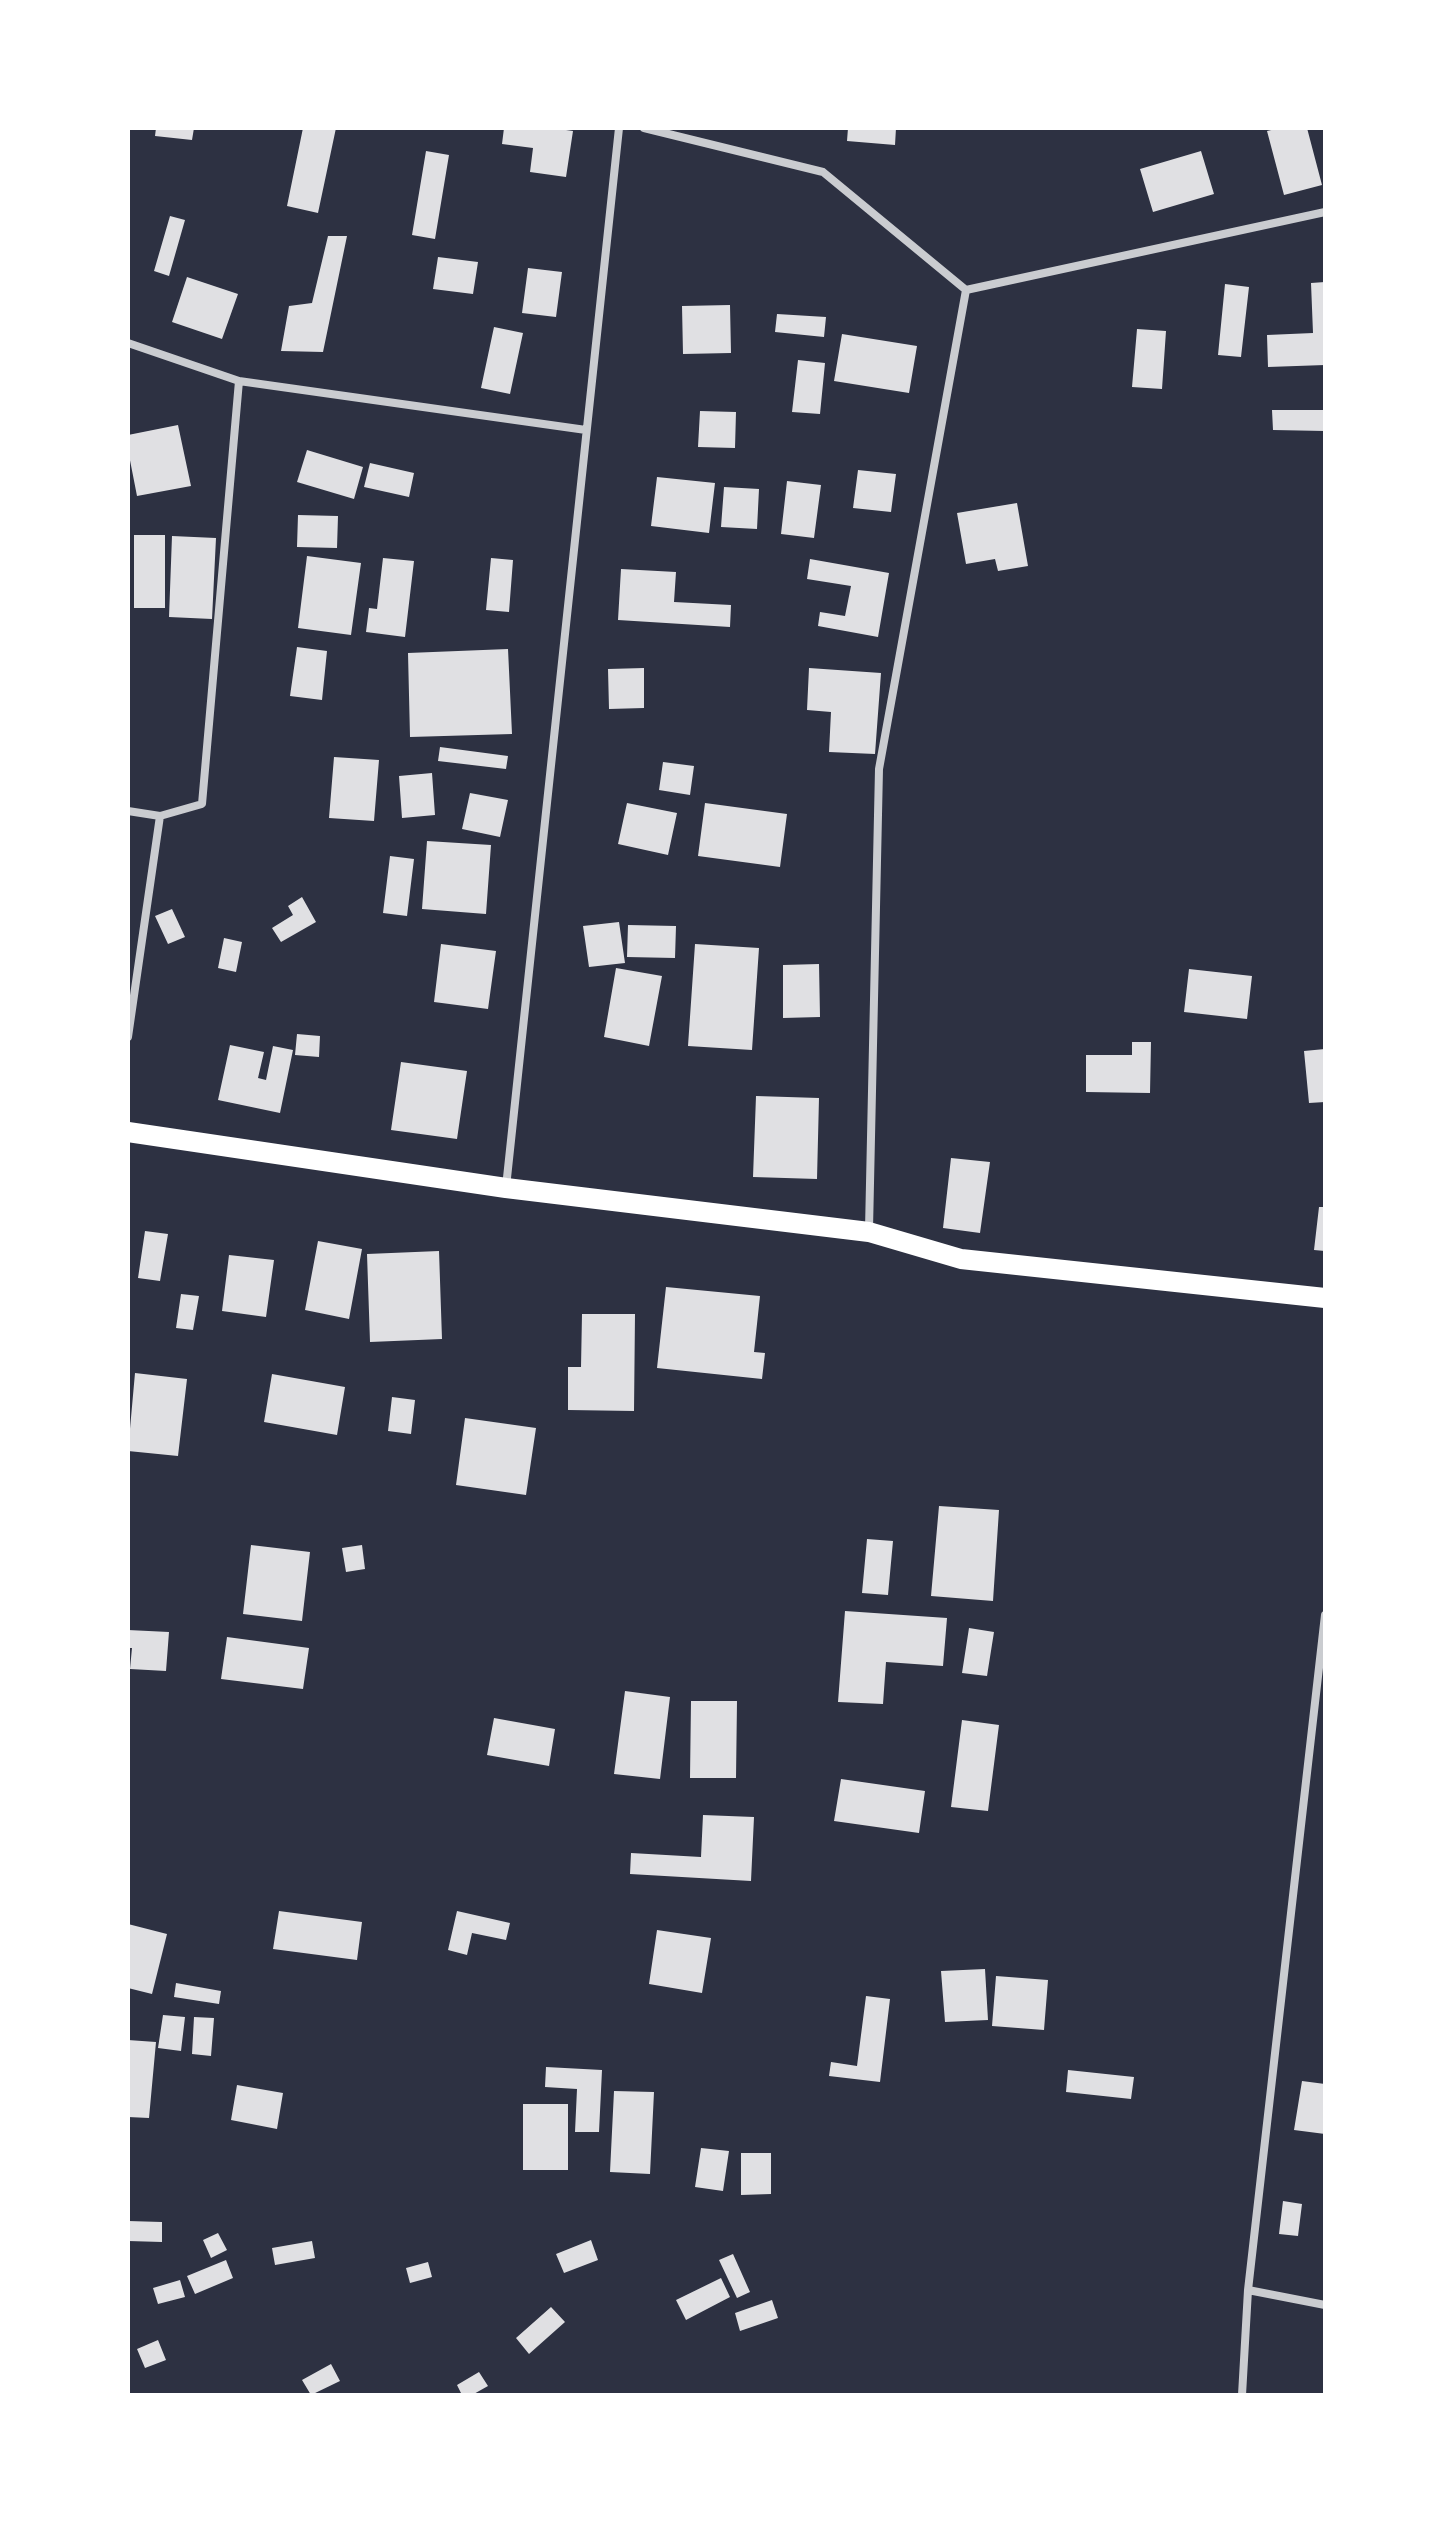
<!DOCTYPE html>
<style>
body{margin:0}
#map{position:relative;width:1453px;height:2523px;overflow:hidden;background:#2d3142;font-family:Rubik,sans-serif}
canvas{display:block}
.frame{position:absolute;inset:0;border:130px solid #fff;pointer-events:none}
</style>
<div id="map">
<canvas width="1453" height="2523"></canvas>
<div class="frame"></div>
</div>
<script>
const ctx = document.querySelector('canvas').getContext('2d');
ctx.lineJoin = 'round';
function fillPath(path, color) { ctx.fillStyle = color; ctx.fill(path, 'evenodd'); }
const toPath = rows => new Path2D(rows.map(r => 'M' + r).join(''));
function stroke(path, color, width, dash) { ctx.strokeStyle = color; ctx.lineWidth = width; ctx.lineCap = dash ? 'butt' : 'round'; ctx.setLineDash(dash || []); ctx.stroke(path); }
fillPath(toPath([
 [156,128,194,128,192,140,155,136],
 [303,128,336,128,318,213,287,206],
 [504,128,552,128,573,131,566,177,530,172,533,148,502,144],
 [848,128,896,128,895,145,847,141],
 [1280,128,1307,128,1322,185,1284,195,1267,131],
 [426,151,449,155,435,239,412,235],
 [1201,151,1214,194,1153,212,1140,169],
 [170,216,185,220,169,276,154,271],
 [328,236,347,236,323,352,281,351,289,306,312,303],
 [438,257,478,262,473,294,433,289],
 [528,268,562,272,556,317,522,313],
 [187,277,238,294,222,339,172,322],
 [1325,282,1325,365,1268,367,1267,335,1313,333,1311,283],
 [1225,284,1249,287,1241,357,1218,355],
 [730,305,731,353,683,354,682,306],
 [777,314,826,317,824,337,775,332],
 [494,327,523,333,510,394,481,388],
 [1137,329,1166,331,1162,389,1132,387],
 [842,334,917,346,909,393,834,381],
 [798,360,825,363,820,414,792,412],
 [1272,410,1325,410,1325,431,1273,430],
 [700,411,736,412,735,448,698,447],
 [178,425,191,486,137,496,128,450,128,435],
 [307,450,363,467,354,499,297,482],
 [370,463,414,473,409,497,364,487],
 [858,470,896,474,891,512,853,508],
 [657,477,715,483,709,533,651,526],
 [787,481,821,485,814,538,781,534],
 [724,487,759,489,757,529,721,527],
 [1017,503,1028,566,998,571,995,559,966,564,957,513],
 [298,515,338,516,337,548,297,547],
 [134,535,165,535,165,608,134,608],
 [172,536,216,538,212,619,169,617],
 [307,556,361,563,351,635,298,628],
 [383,558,414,561,405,637,366,632,369,608,377,609],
 [491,558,513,560,509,612,486,610],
 [810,559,889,573,878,637,818,626,820,612,845,616,851,586,807,579],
 [621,569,676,572,674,602,731,605,730,627,618,620],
 [297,647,327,651,322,700,290,696],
 [508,649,512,734,410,737,408,653],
 [644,668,644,708,609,709,608,669],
 [809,668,881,673,875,754,829,752,831,712,807,710],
 [440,747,508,756,506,769,438,761],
 [334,757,379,760,374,821,329,818],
 [663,762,694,766,690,795,659,790],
 [432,773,435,815,402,818,399,776],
 [470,793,508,800,500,837,462,829],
 [627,803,677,813,668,855,618,844],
 [705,803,787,814,780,867,698,856],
 [427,841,491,845,486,914,422,909],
 [390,856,414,859,407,916,383,913],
 [302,897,316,922,281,942,272,928,293,915,288,906],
 [172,909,185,937,168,944,155,916],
 [619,922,625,963,589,967,583,926],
 [628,925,676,926,675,958,627,957],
 [224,938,242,942,236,972,218,968],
 [441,944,496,951,488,1009,434,1002],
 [695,944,759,948,752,1050,688,1046],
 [819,964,820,1017,783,1018,783,965],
 [616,968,662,976,649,1046,604,1037],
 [1189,969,1252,976,1247,1019,1184,1012],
 [297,1034,320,1036,319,1057,295,1055],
 [1132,1042,1151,1042,1150,1093,1086,1092,1086,1055,1132,1055],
 [230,1045,264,1052,258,1078,266,1080,273,1046,293,1050,280,1113,218,1100],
 [1325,1049,1325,1102,1309,1103,1304,1051],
 [401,1062,467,1071,457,1139,391,1130],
 [756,1096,819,1098,817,1179,753,1177],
 [951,1158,990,1162,980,1233,943,1228],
 [1319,1207,1325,1207,1325,1251,1314,1250],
 [145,1231,168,1234,160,1281,138,1278],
 [318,1241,362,1249,349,1319,305,1310],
 [439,1251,442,1339,370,1342,367,1254],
 [229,1255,274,1260,266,1317,222,1311],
 [666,1287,760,1296,754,1352,765,1353,762,1379,657,1368],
 [181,1294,199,1296,193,1330,176,1328],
 [582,1314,635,1314,634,1411,568,1410,568,1367,581,1367],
 [135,1373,187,1379,178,1456,128,1451],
 [272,1374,345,1387,337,1435,264,1422],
 [392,1397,415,1400,411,1434,388,1431],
 [465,1418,536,1428,526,1495,456,1485],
 [939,1506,999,1510,993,1601,931,1596],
 [867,1539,893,1541,888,1595,862,1593],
 [251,1545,310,1552,302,1621,243,1614],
 [362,1545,365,1569,346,1572,342,1548],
 [845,1611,947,1618,943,1666,886,1662,883,1704,838,1702],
 [969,1628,994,1632,987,1676,962,1673],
 [128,1630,169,1632,166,1671,130,1669,132,1648,128,1648],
 [227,1637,309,1648,303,1689,221,1679],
 [625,1691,670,1697,660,1779,614,1774],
 [691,1701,737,1701,736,1778,690,1778],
 [494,1718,555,1729,549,1766,487,1755],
 [962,1720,999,1725,988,1811,951,1807],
 [841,1779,925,1791,919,1833,834,1821],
 [703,1815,754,1817,751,1881,630,1874,631,1853,701,1857],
 [279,1911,362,1922,357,1960,273,1949],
 [457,1911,510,1923,506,1940,472,1933,467,1955,448,1950],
 [128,1924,167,1934,152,1994,128,1988],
 [657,1930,711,1938,702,1993,649,1984],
 [985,1969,988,2020,945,2022,941,1971],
 [996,1976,1048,1980,1044,2030,992,2026],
 [176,1983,221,1991,219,2004,174,1997],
 [866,1996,890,1999,880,2082,829,2076,831,2062,857,2066],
 [163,2015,185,2017,181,2051,158,2048],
 [194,2017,214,2018,211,2056,192,2054],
 [128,2040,156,2042,149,2118,128,2117],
 [546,2067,602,2070,599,2132,575,2132,577,2089,545,2087],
 [1068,2070,1134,2077,1131,2099,1066,2092],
 [1302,2081,1325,2084,1325,2134,1294,2130],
 [237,2085,283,2093,277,2129,231,2120],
 [614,2091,654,2092,650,2174,610,2172],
 [523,2104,568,2104,568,2170,523,2170],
 [701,2148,729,2151,723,2191,695,2187],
 [741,2153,771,2153,771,2194,741,2195],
 [1283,2201,1302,2204,1298,2236,1279,2234],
 [128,2221,162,2222,162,2242,128,2241],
 [218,2233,227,2250,211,2258,203,2240],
 [591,2240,598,2260,564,2273,556,2254],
 [312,2241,315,2258,275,2265,272,2248],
 [733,2254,750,2292,737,2298,719,2260],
 [226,2260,233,2278,195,2294,187,2276],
 [428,2262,432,2277,410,2283,406,2268],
 [721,2278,730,2297,686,2320,676,2300],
 [180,2280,185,2297,158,2304,153,2288],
 [772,2300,778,2318,740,2331,735,2313],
 [551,2307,565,2322,529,2354,516,2338],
 [158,2340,166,2360,145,2368,137,2349],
 [331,2364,340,2381,311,2395,302,2380],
 [479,2372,488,2386,472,2395,462,2395,457,2385]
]), '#e0e0e3');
stroke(toPath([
 [644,128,823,172,966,290,1325,212],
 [128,343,239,381,586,430],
 [128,811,160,816,128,1037],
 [160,816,202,804,239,381],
 [506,1187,619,128],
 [869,1229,879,769,966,290],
 [1248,2290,1325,2305],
 [1242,2395,1248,2290,1325,1615]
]), '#caccd0', 8);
stroke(toPath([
 [128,1132,506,1188,869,1232,961,1259,1325,1298]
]), '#fff', 20);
</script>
